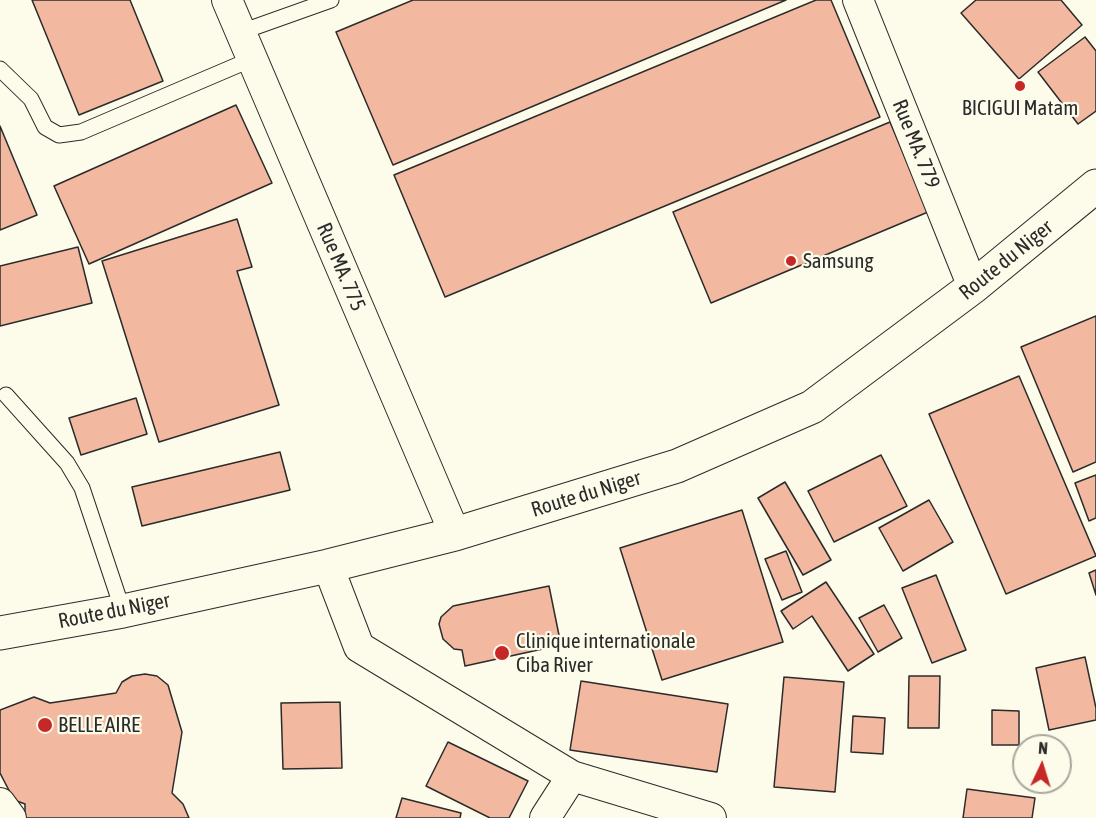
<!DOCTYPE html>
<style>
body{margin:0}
#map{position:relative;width:1096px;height:818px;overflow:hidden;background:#fdfbea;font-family:"Asap Condensed",sans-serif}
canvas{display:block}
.north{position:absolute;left:1012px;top:734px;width:60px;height:60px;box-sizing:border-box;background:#fdfbea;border:2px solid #a9a89e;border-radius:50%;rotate:4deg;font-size:16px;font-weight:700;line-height:24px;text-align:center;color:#2b2b2b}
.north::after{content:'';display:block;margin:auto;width:21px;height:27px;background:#c62828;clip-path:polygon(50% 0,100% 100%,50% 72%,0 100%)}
</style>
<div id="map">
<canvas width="1096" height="818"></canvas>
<div class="north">N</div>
</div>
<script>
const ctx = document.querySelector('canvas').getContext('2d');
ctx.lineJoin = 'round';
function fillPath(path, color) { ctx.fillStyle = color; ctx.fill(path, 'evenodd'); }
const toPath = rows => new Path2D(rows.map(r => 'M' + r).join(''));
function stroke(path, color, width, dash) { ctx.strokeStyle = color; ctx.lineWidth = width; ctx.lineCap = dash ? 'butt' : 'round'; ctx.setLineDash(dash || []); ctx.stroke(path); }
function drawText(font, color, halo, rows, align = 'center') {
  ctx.font = font + ' "Asap Condensed",sans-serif'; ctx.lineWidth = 4.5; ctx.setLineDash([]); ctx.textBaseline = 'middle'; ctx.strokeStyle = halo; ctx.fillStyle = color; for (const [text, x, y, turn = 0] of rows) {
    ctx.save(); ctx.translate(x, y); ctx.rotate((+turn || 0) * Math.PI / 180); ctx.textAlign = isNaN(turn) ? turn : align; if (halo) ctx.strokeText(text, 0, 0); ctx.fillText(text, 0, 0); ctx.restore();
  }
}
const building = toPath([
 [32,0,130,0,163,81,79,115,32,0],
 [413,0,786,0,393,165,336,32,413,0],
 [816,0,831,0,880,117,445,297,394,175,816,0],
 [976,0,1061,0,1082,25,1019,79,961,13,976,0],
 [1085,37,1096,51,1096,111,1078,124,1038,72,1085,37],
 [236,105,272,183,89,264,54,186,236,105],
 [890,122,928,212,711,303,673,212,890,122],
 [0,126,37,215,0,230,0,126],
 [237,219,252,267,237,271,279,405,159,442,102,261,237,219],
 [78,247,92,303,0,326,0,266,78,247],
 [1096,316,1096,462,1073,472,1021,347,1096,316],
 [1019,376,1096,556,1006,594,929,414,1019,376],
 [136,398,147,434,81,455,69,418,136,398],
 [280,452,290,490,142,526,132,487,280,452],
 [881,455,907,506,834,542,808,491,881,455],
 [1096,475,1096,518,1089,521,1075,483,1096,475],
 [785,482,831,560,803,575,758,498,785,482],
 [929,500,953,542,903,571,879,528,929,500],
 [742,510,783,642,662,680,620,548,742,510],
 [786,551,802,592,782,600,765,559,786,551],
 [1096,570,1096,595,1089,573,1096,570],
 [936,575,966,650,932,663,902,588,936,575],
 [826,582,874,654,848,671,812,616,793,629,781,611,826,582],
 [549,586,561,645,465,666,462,650,454,649,443,639,439,624,441,617,453,606,549,586],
 [884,605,902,638,878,652,859,618,884,605],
 [1085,657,1096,708,1096,720,1049,730,1036,668,1085,657],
 [145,674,157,676,168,685,182,732,172,793,183,804,189,818,25,818,25,804,14,800,0,773,0,710,34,697,50,703,116,693,122,682,132,676,145,674],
 [909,676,940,676,939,728,908,728,909,676],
 [784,677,844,682,835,792,774,787,784,677],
 [581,681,728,704,717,772,570,750,581,681],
 [340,702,342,768,283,769,281,703,340,702],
 [992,710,1019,711,1019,745,992,745,992,710],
 [853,716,885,718,883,754,851,752,853,716],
 [448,742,528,781,509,818,490,818,426,786,448,742],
 [967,789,1035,798,1032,818,963,818,967,789],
 [402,798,461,813,460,818,396,818,402,798]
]);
fillPath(building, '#f2b8a0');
stroke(building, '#2b2b2b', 1.5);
const service = toPath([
 [241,32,331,0],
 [0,69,31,99,45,127,59,135,81,132,252,59],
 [6,395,67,463,82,488,123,611]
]);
const minor = toPath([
 [227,0,455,534],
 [858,0,973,287],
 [328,566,359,647,572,776,711,818],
 [0,803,11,818],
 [545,818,572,776]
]);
const primary = toPath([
 [0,633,123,611,328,566,455,534,677,466,812,407,973,287,1096,186]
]);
stroke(service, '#2b2b2b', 17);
stroke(minor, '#2b2b2b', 32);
stroke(primary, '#2b2b2b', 35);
stroke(service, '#fdfbea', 15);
stroke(minor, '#fdfbea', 30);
stroke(primary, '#fdfbea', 33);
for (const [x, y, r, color] of [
 [1020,86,6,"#c62828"],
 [791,261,6,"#c62828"],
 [502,653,8,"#c62828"],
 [45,725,8,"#c62828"]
]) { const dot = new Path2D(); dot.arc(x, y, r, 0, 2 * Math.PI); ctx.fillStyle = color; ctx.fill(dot); stroke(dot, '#fdfbea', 2); }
drawText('21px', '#2b2b2b', '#fdfbea', [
 ["BICIGUI Matam",1020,108,"center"],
 ["Samsung",803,261],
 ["Clinique internationale",516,641],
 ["Ciba River",516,665],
 ["BELLE AIRE",58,725]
], 'left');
drawText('21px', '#2b2b2b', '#fdfbea', [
 ["Rue MA. 779",916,144,68],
 ["Route du Niger",1006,260,-39],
 ["Rue MA. 775",341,267,67],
 ["Route du Niger",586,494,-17],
 ["Route du Niger",114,611,-11]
]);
</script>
